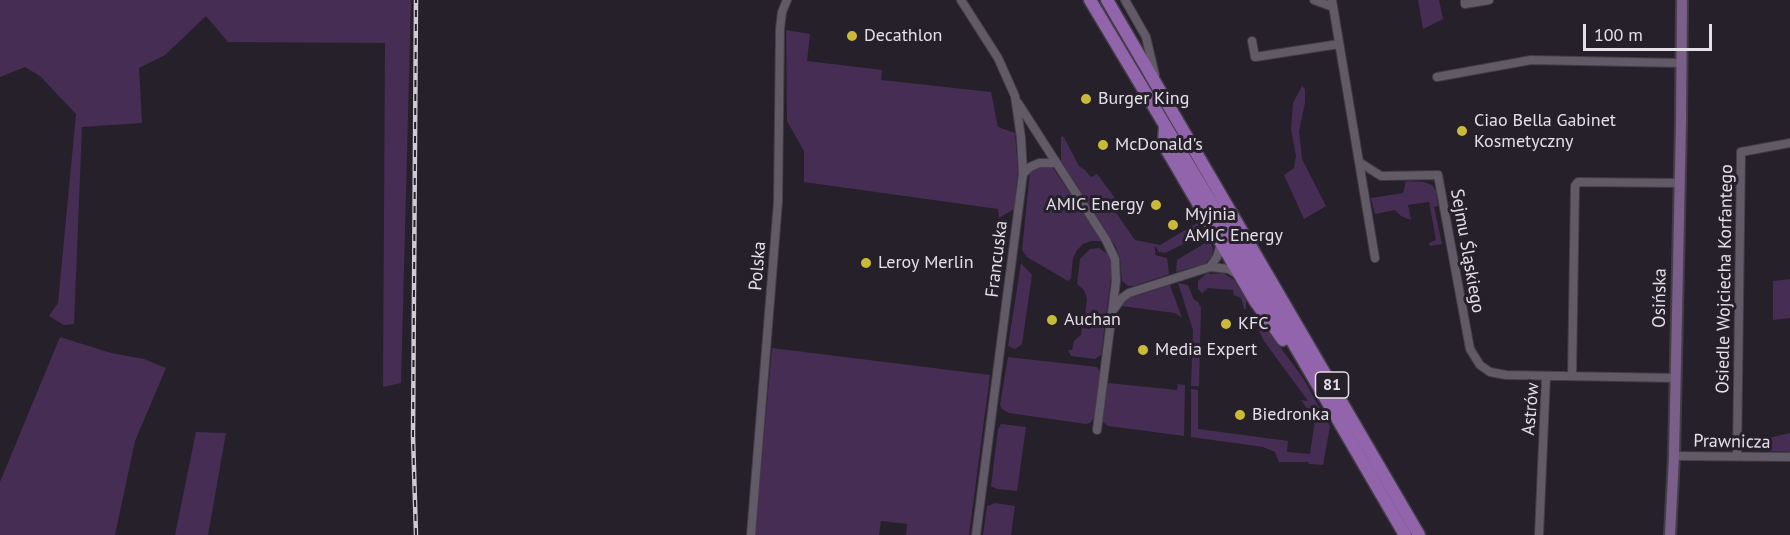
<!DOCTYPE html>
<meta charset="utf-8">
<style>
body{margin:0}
#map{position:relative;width:1790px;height:535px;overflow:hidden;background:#26202b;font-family:"PT Sans",sans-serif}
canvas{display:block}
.scale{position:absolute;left:1583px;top:24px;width:129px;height:27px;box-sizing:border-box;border:3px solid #e5e0e8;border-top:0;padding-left:8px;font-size:18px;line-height:21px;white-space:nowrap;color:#e5e0e8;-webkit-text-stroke:4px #26202b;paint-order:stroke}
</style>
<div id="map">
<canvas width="1790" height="535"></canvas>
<div class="scale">100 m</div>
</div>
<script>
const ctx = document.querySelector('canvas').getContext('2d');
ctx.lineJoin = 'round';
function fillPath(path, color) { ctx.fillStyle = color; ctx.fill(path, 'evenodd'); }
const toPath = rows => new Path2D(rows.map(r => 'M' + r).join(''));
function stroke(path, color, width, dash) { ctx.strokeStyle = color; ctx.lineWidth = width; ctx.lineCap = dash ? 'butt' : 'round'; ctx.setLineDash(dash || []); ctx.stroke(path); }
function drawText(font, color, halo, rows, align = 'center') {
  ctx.font = font + ' "PT Sans",sans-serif'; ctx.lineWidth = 6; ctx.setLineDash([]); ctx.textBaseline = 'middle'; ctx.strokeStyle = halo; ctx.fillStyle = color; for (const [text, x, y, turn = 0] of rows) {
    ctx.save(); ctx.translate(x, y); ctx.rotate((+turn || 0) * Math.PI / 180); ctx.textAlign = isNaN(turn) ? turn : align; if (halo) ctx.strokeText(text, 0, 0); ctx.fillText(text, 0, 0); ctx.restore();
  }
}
fillPath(toPath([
 [0,0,411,0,401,383,383,387,385,43,228,42,206,16,165,55,139,68,142,123,82,127,74,324,64,325,49,316,58,303,76,114,40,76,25,67,0,77],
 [1418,0,1439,0,1443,19,1423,29],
 [786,30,810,34,807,61,882,70,881,80,991,92,998,127,1015,133,1018,171,1014,209,999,218,998,209,804,182,804,151,787,121],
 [1302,86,1305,89,1305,103,1299,131,1302,159,1326,206,1304,219,1284,175,1294,168,1296,156,1291,129,1293,103],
 [1063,136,1079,166,1085,170,1091,177,1097,174,1115,198,1108,201,1135,240,1160,245,1197,223,1203,234,1165,253,1159,252,1155,246,1155,255,1167,258,1169,274,1134,286,1128,286,1122,281,1120,259,1116,247,1061,161,1061,137],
 [1048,165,1053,168,1102,241,1091,241,1083,244,1077,250,1073,258,1071,278,1068,281,1027,257,1022,250,1030,171,1035,167],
 [1406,181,1424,182,1432,185,1436,191,1438,206,1434,207,1442,244,1430,246,1429,243,1436,240,1429,202,1408,205,1411,220,1401,216,1395,210,1375,214,1371,198,1403,193],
 [1210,240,1213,249,1212,256,1205,264,1176,272,1177,260],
 [1099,248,1109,255,1112,270,1101,355,1095,359,1071,356,1068,350,1072,350,1074,341,1081,335,1082,328,1090,329,1092,318,1085,316,1087,298,1084,290,1077,284,1080,259,1090,249],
 [1021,263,1032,275,1022,344,1015,349,1008,346],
 [1208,272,1210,274,1223,273,1234,280,1246,300,1246,309,1244,309,1241,298,1234,295,1233,290,1208,288,1202,293,1198,289,1198,281],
 [1790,279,1790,318,1773,320,1773,281],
 [1178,283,1188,285,1194,300,1198,302,1201,308,1199,386,1191,386,1193,330],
 [1170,285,1182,318,1175,313,1121,306,1124,300],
 [1258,317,1303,378,1330,426,1323,465,1309,464,1308,462,1279,462,1275,452,1263,447,1191,437,1191,389,1198,390,1198,429,1288,441,1287,452,1310,454,1315,420,1301,400,1308,401,1264,341,1258,329],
 [60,337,111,353,144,359,166,368,135,441,115,535,0,535,0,482],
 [772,348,990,375,969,535,906,535,907,524,881,521,879,535,755,535],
 [1008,357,1097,367,1100,373,1094,418,1090,423,1086,424,1009,413,1002,409,1000,405],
 [1108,383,1177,390,1178,384,1185,385,1184,436,1108,426,1103,422,1103,417],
 [1001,424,1026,427,1017,491,997,489,991,486,998,429],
 [196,432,226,433,208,535,175,535],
 [1790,433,1790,452,1746,450,1743,448,1740,442,1754,438,1755,441],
 [995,503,1015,506,1011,535,983,535,987,506]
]), '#462d54');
const street = toPath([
 [961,0,998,58,1015,96,1021,138,1023,174,976,535],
 [1125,0,1146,37,1155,75],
 [1314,0,1333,7],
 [1332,0,1359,162,1381,176,1438,175,1470,349,1480,365,1490,372,1506,375,1676,378],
 [1465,0,1465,4,1489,0],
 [1252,41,1255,57,1339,44],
 [1437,77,1531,60,1681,63],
 [1018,103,1106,240,1115,259,1116,281,1097,430],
 [1359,162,1375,258],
 [1023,174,1030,167,1039,163,1056,163],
 [1210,267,1217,257,1221,243],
 [1114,309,1122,298,1129,293,1210,267,1229,269,1237,274],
 [1572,376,1575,186,1578,182,1679,183],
 [1674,456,1790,457],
 [1737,457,1741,152,1790,143],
 [751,535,778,202,780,29,782,12,787,0],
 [1539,535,1546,376]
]);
const secondary = toPath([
 [1670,535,1674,456,1681,122,1682,0]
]);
const primary = toPath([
 [1090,0,1221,219,1405,535],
 [1107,0,1419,535],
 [1165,125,1164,145,1255,301,1283,340]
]);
stroke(street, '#423d46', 10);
stroke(secondary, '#423d46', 14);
stroke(primary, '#423d46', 15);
stroke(street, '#625a67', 8);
stroke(secondary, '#7a5f8a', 10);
stroke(primary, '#9164ac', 12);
const rail = toPath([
 [416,535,413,436,416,0]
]);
stroke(rail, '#d0cbd3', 4.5);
stroke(rail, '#26202b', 2, [7]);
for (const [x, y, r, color] of [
 [852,36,6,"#caba39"],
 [1086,99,6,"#caba39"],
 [1462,131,6,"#caba39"],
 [1103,145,6,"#caba39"],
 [1156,205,6,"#caba39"],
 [1173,225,6,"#caba39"],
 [866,263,6,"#caba39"],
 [1052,320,6,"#caba39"],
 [1226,324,6,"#caba39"],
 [1143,350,6,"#caba39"],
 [1240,415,6,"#caba39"]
]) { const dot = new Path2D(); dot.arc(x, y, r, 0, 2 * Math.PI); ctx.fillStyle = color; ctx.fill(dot); stroke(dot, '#26202b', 2); }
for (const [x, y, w] of [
 [1332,385,33]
]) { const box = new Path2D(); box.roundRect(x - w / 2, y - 13, w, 26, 4.5); ctx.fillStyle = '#26202b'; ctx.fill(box); stroke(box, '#e5e0e8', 1.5); }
drawText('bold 16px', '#e5e0e8', null, [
 ["81",1332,385]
]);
drawText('18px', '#e5e0e8', '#26202b', [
 ["Decathlon",864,36],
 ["Burger King",1098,99],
 ["Ciao Bella Gabinet",1474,121],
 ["Kosmetyczny",1474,142],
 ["McDonald's",1115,145],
 ["AMIC Energy",1144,205,"right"],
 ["Myjnia",1185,215],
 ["AMIC Energy",1185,236],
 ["Leroy Merlin",878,263],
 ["Auchan",1064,320],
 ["KFC",1238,324],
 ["Media Expert",1155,350],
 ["Biedronka",1252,415]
], 'left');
drawText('18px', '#e5e0e8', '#26202b', [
 ["Sejmu Śląskiego",1467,251,80],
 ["Francuska",997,259,-83],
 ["Polska",758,266,-85],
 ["Osiedle Wojciecha Korfantego",1725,279,-89],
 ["Osińska",1660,298,-89],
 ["Astrów",1531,409,-85],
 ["Prawnicza",1732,442,1]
]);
</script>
